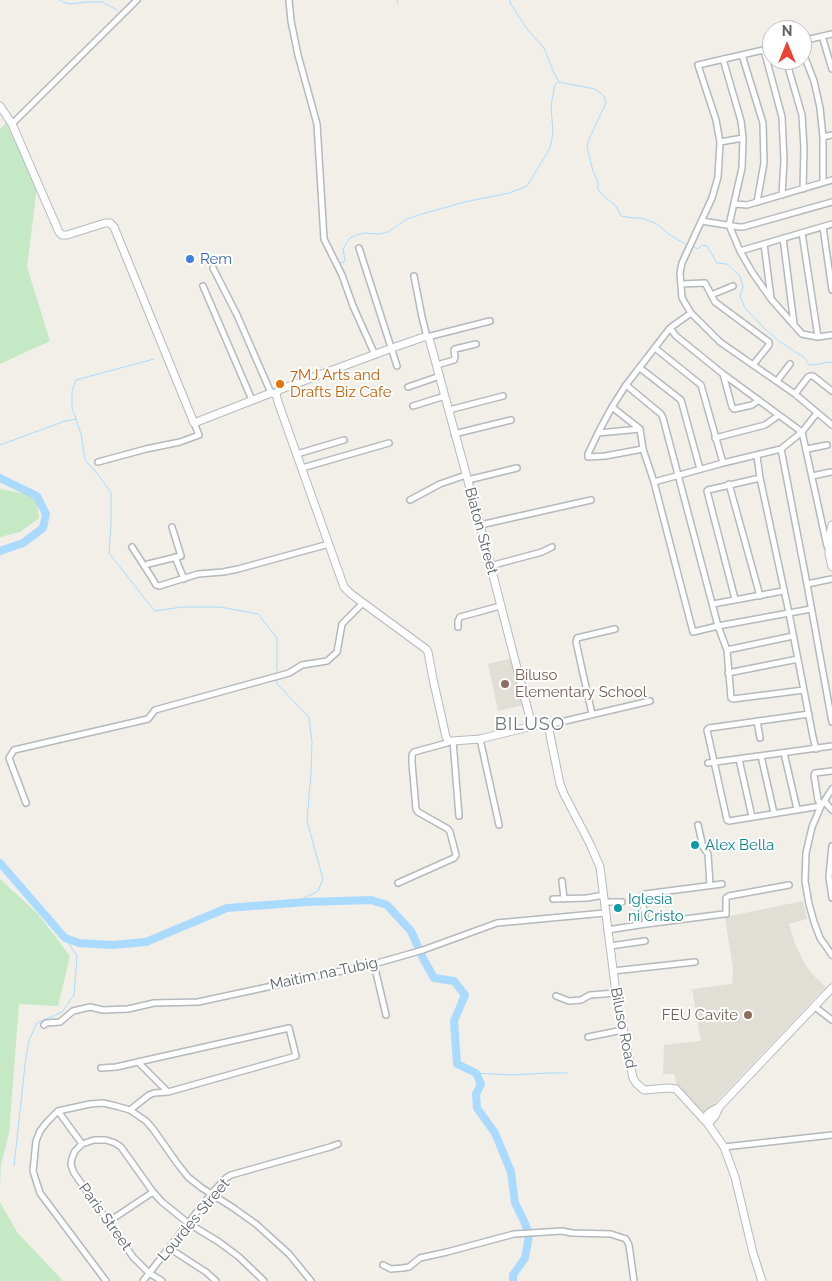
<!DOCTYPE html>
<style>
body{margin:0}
#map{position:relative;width:832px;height:1281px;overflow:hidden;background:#f1efe8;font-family:Raleway,sans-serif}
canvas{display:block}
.north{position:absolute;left:762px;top:20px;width:50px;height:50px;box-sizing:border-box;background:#fff;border:1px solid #bfc1c3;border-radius:50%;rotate:0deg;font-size:14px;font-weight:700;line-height:20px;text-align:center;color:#5f6368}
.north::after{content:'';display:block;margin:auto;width:18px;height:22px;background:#ea4335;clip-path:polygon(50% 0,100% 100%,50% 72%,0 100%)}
</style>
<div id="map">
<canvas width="832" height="1281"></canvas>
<div class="north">N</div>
</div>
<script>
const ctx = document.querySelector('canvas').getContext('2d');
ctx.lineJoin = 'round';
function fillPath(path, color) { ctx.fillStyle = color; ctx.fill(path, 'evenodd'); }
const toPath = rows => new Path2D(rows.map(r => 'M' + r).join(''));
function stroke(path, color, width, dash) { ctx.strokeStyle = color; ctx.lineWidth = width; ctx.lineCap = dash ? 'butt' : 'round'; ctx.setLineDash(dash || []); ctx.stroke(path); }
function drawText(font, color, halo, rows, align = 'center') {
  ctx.font = font + ' Raleway,sans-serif'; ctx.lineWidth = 4; ctx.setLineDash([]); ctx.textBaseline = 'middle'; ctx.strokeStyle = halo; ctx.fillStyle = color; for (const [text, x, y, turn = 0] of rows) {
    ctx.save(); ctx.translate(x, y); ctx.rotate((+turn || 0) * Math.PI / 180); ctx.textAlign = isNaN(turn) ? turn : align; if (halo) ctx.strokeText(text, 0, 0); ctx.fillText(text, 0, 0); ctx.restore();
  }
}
fillPath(toPath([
 [512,658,523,705,498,711,488,664],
 [803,901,807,919,789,924,795,944,806,966,815,977,826,987,705,1114,703,1114,677,1085,674,1074,663,1074,664,1045,701,1041,692,989,732,984,733,969,725,917]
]), '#e1ded6');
fillPath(toPath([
 [6,123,37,187,27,267,50,341,0,364,0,129],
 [0,489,37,496,39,518,20,532,0,537],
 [0,879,38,914,70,956,58,1006,19,1004,9,1133,1,1165,0,1186],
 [0,1202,17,1232,63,1281,0,1281]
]), '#c5e8c5');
stroke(toPath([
 [60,0,63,2,70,4,86,2,102,2,117,10],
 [397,0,398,4],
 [510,0,510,3,527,29,544,48,554,73,559,82,595,89,604,96,606,103,589,139,587,147,593,171,598,182,598,190,605,197,616,206,621,216,633,218,642,218,657,224,670,235,687,245],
 [691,246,698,249,702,245,707,246,717,263,727,264,740,276,743,287,740,296,745,308,765,329,779,341,805,358,809,365,820,364,827,362,832,363],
 [340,263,344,262,345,260,343,249,349,239,354,236,364,233,379,234,388,232,407,219,422,214,465,202,509,193,527,186,550,148,553,133,551,106,555,84,558,82],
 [76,419,81,434,85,460,100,477,111,493,111,522,109,553,142,595,155,611,182,607,220,607,258,614,277,638,277,672],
 [0,445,65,421,76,419,72,408,72,391,76,380,154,359],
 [277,679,277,684,309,717,312,742,311,772,307,821,323,879,318,891,294,903],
 [476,1073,511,1075,547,1073,567,1073],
 [14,1166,25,1065,29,1040,37,1023,62,1012,74,995,77,956,65,938]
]), '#aadaff', 1);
stroke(toPath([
 [0,478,37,496,46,514,43,528,23,543,0,551],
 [0,863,65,938,79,943,112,945,146,942,227,908,307,902,371,900,387,905,411,931,424,960,434,978,454,981,465,995,454,1021,457,1064,476,1073,481,1084,476,1094,477,1108,495,1133,511,1172,515,1203,524,1221,527,1229],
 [513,1281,513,1275,525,1258,529,1236]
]), '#aadaff', 8);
const street = toPath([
 [289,0,291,21,298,55,317,124,324,239,342,275,353,306,375,355],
 [822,36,832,69],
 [802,41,832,34],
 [772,48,698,65,716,120,720,142,718,177,712,198,682,263,680,273,682,298,691,313,720,342,795,394,832,425],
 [764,50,782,117,784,160,782,195],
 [802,50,814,81,820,108,823,137,823,182],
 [742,55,763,123,764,163,757,202],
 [723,59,741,121,743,138,742,168,729,225,740,251,752,272,771,299,802,334,818,337,832,335],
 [786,60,802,115,804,148,803,189],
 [12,124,137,0],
 [823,137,832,135],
 [720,142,743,138],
 [735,204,747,205,832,180],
 [702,221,739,227,743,227,832,202],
 [823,227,832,290],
 [802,233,818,337],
 [783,238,794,324],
 [764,244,771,298],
 [359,248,397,366],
 [740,251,832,224],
 [213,268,237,315,271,393],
 [414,276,422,317,427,337,490,321],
 [681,284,705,283,715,302,769,342,769,345,753,365],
 [203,286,252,400],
 [711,295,733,286],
 [670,328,676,336,723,374,802,432,827,546],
 [655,348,701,385,723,463,781,449,802,432,817,413],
 [437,365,454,360,455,357,454,350,455,349,476,344],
 [640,368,681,400,700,469],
 [723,374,732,407,734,409,752,405,759,400],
 [777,381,790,364],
 [626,385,661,414,663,418,718,626,727,650,731,698,733,699,804,690],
 [408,387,440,376],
 [795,394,808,377,810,376,813,376,832,391],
 [413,406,445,396],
 [612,407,640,429,643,449,654,482,693,632,718,626,811,609],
 [449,410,503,396],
 [640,429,598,433,612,407,626,385,670,328,691,313],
 [598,433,588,454,588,457,605,456,643,449],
 [454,434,511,420],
 [715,438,765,425,779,415],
 [781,449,807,584,832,722],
 [807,449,827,445],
 [297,454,344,440],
 [757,456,760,478,789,613,813,737,816,749],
 [98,462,146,449,180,442,199,435,194,423],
 [302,468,389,443],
 [812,476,831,472],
 [468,480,517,468],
 [654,482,723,463],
 [729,484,760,596],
 [410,500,440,484,466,475],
 [480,525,591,500],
 [132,547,152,578,156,585,159,586,198,574,223,572,238,569,329,544],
 [175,557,184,579],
 [148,564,181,556,172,527],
 [490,566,542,552,552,547],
 [807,584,832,579],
 [735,599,707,491,708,490,760,478],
 [713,604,783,591],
 [458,627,458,621,460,617,500,606],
 [727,650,793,636],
 [728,673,798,659],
 [592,714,576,642,577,638,615,629],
 [809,714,709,728,707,730,727,820,729,821,821,806,818,800,814,775,815,773,832,771],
 [757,721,760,738],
 [548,725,650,701],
 [480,739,499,825],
 [453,741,459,816],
 [784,753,797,809],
 [761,756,774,813],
 [739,759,752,817],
 [708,763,832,746],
 [832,789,821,806,812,827,806,853,805,881,809,904,814,922,820,938,832,955],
 [824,801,832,810],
 [26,803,9,758,14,750,148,719,155,710,289,673,302,665,327,661,337,652,342,624,363,603],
 [698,825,703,847,708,854,710,885],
 [832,846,829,877,832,898],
 [562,881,564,899],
 [398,883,454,858,456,855,450,832,448,829,418,812,416,809,412,763,412,755,414,752,447,743,449,741],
 [553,899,587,898,604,895],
 [604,902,622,902],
 [646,924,642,898,643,895,645,894,722,884],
 [607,930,646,924,724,914,726,914,726,898,729,896,789,885],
 [610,946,645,941],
 [374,964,386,1015],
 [613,971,695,962],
 [556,996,569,1001,581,1000,590,995,616,993],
 [815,1007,832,1020],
 [44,1025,46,1023,60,1022,73,1011,90,1007,103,1010,128,1009,154,1003,198,1002,374,964,423,950,497,923,605,913],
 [588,1037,623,1030],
 [101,1068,116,1067,138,1062,289,1028,296,1056,168,1092,138,1062],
 [130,1110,149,1095,154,1093,168,1092],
 [58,1111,82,1144],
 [724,1147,832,1135],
 [108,1222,153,1192],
 [169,1248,206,1272,216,1281],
 [383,1265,391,1269,403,1268,409,1267,420,1258,447,1252,514,1234,562,1231,572,1233,611,1234,626,1239,629,1245,634,1281],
 [106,1281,40,1193,33,1171,36,1141,40,1131,47,1122,58,1111,90,1104,103,1103,116,1106,130,1110,146,1121,153,1129,177,1163,188,1177,202,1188,232,1207,256,1224,289,1254,311,1281],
 [143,1281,211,1194,226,1178,231,1175,330,1147,338,1144],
 [162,1281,149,1273,133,1257,74,1173,71,1165,72,1158,75,1151,82,1144,94,1140,106,1140,115,1143,121,1147,153,1192,162,1202,188,1223,219,1242,239,1257,264,1281]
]);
const secondary = toPath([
 [0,106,12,124,59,232,62,235,67,235,105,223,110,223,114,227,194,423,271,393,276,394],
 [276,394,278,402,344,587,351,594,426,649,428,652,433,679,446,737,449,741,453,741,480,739,545,723,548,725,560,784,564,794,590,844,600,867,616,993,633,1078,636,1083,644,1090,669,1088,676,1089,708,1124,724,1147,735,1177,753,1253,762,1281],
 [276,394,279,390,392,348,424,337,427,337,429,338,480,525,532,726],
 [832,525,830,534,829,554,832,567],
 [703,1119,710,1112,719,1107,832,988],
 [708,1124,715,1116,719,1108]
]);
stroke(street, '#b5b8bc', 8);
stroke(secondary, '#b6babf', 9);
stroke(street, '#fff', 5);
stroke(secondary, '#fff', 7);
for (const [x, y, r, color] of [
 [190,259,5,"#3f7fe0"],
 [280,384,5,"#e8710a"],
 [505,684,5,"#8d6e63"],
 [695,845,5,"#0f9aa8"],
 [618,908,5,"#0f9aa8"],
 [748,1015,5,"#8d6e63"]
]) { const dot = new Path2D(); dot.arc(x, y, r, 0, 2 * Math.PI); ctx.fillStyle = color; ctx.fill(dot); stroke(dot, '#fff', 2); }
drawText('15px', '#366cbe', '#fff', [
 ["Rem",200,259]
], 'left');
drawText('15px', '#c56008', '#fff', [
 ["7MJ Arts and",290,375],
 ["Drafts Biz Cafe",290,392]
], 'left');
drawText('15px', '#5f6368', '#fff', [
 ["Biaton Street",481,531,75],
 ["Maitim na Tubig",324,974,-12],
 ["Biluso Road",623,1028,79],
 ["Paris Street",105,1217,54],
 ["Lourdes Street",194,1220,-50]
]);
drawText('15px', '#785e54', '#fff', [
 ["Biluso",515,675],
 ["Elementary School",515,692],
 ["FEU Cavite",738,1015,"right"]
], 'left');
drawText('15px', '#0d838f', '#fff', [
 ["Alex Bella",705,845],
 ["Iglesia",628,899],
 ["ni Cristo",628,916]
], 'left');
ctx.letterSpacing = '1px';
drawText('18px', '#70757a', '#fff', [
 ["BILUSO",530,725]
]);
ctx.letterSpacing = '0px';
</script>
